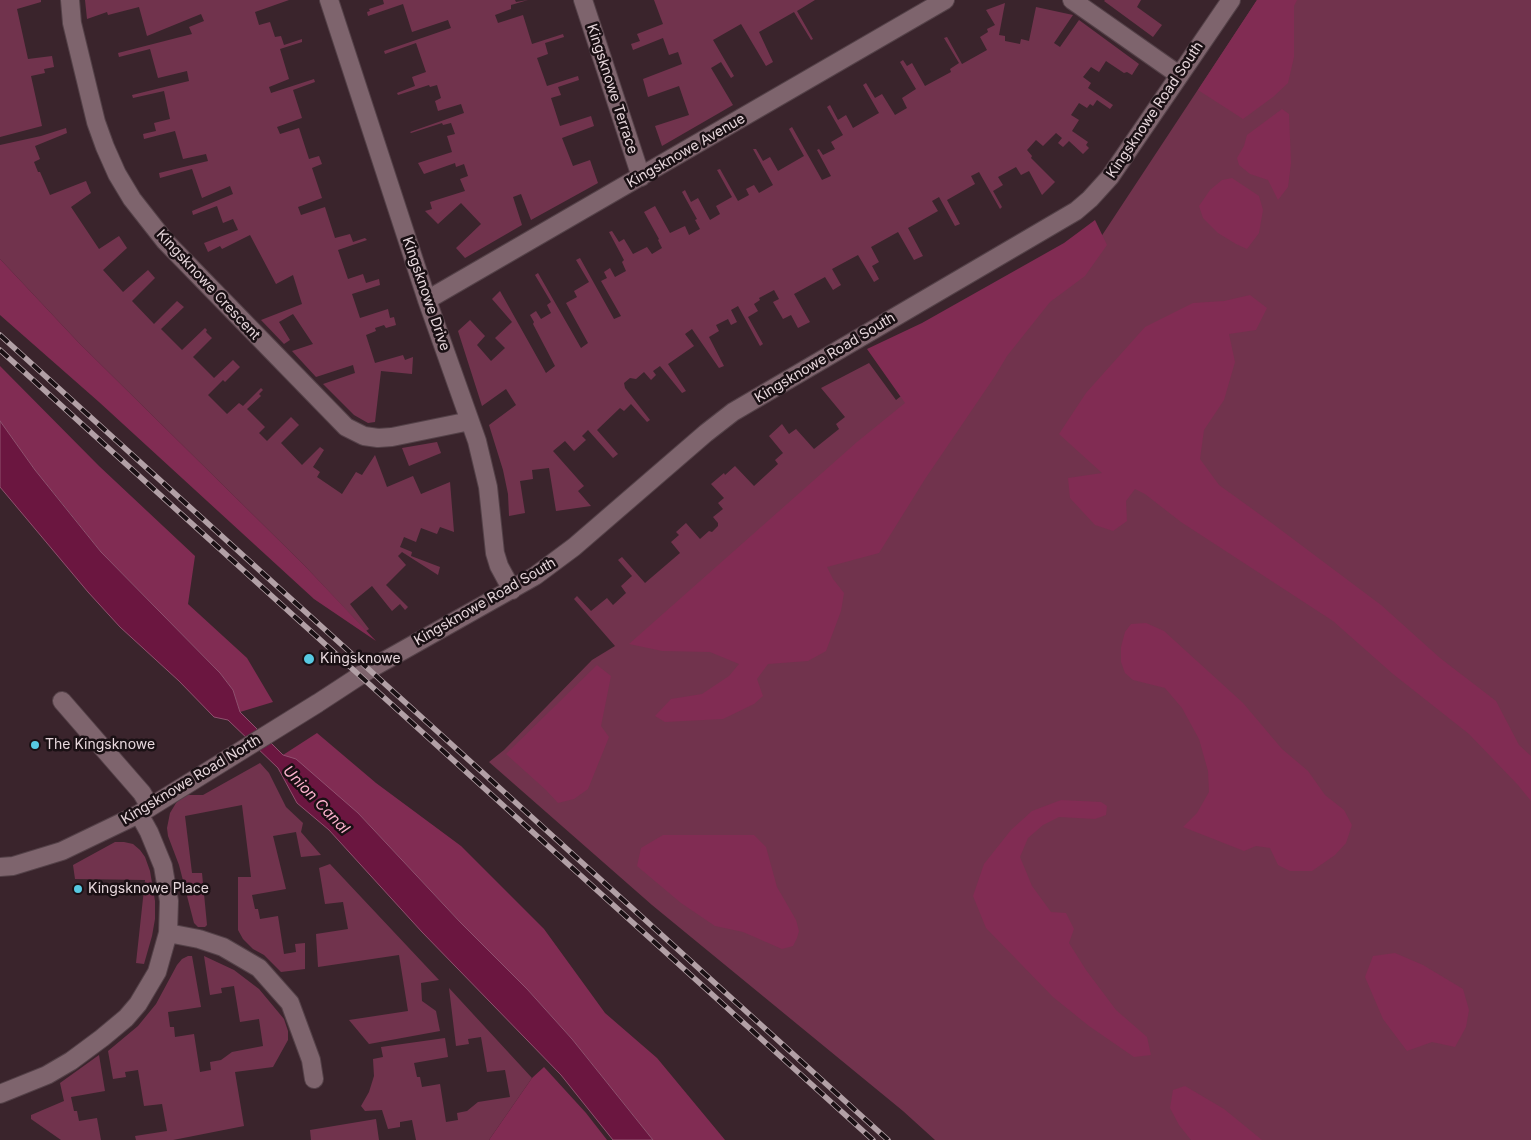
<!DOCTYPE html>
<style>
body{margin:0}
canvas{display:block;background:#3a242c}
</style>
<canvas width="1531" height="1140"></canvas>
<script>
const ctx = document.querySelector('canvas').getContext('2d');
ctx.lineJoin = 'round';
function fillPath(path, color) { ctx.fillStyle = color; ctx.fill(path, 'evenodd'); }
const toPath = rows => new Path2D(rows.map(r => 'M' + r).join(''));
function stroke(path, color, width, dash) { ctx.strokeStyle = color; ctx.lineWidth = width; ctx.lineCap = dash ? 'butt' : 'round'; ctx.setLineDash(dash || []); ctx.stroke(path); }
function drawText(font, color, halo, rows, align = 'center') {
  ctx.font = font + ' Inter,sans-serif'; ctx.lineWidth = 5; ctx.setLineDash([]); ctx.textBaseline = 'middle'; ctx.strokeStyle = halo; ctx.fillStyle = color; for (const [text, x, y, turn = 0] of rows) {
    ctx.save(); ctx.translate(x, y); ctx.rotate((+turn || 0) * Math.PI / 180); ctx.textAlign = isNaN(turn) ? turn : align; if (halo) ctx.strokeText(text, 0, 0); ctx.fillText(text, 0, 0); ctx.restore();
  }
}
fillPath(toPath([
 [0,0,41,0,41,2,17,9,28,59,52,56,54,67,44,69,45,73,31,76,42,126,0,137],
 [85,0,289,0,255,12,259,25,270,22,275,37,281,36,284,45,302,39,302,42,280,49,289,79,269,87,271,93,314,79,315,82,293,90,302,118,277,127,280,134,299,128,309,159,319,156,322,164,312,168,322,198,298,207,301,215,325,207,335,238,350,234,353,242,365,238,367,240,338,250,348,279,363,274,366,283,379,279,380,285,352,294,360,318,388,309,390,318,394,317,396,325,386,328,384,325,375,328,376,331,366,335,375,363,403,355,405,360,413,357,412,374,381,371,375,422,368,423,354,415,323,384,355,373,353,365,316,377,292,351,313,344,293,314,279,322,290,340,284,344,261,320,302,304,293,275,276,284,250,235,222,249,220,246,208,252,204,243,238,230,233,219,223,223,217,206,193,215,192,211,233,194,230,186,202,198,192,169,160,178,159,173,208,161,206,154,183,159,175,131,144,139,143,134,156,131,154,123,170,119,164,91,133,98,132,95,189,81,187,71,158,78,150,49,119,57,118,53,192,34,189,27,204,21,201,14,147,36,139,7,108,15,107,12,87,19],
 [383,0,515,0,516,2,528,0,511,5,511,9,495,15,498,23,523,15,532,44,563,34,564,37,545,43,548,54,537,58,547,86,578,76,579,80,558,87,561,95,551,98,560,126,591,116,594,126,562,138,573,166,590,160,598,183,531,220,521,194,513,197,522,225,465,258,456,248,481,224,461,203,438,224,425,211,432,209,430,202,465,191,460,179,468,176,464,164,456,167,455,163,424,174,418,163,452,152,447,136,455,134,451,123,443,125,442,123,411,133,410,132,464,113,461,104,438,111,435,101,441,98,437,85,430,87,429,85,398,95,397,93,415,86,412,77,426,72,416,43,385,54,384,51,451,28,448,20,412,32,403,4,368,16,367,12,370,11,369,9,384,4],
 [654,0,815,0,797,11,813,39,811,40,794,12,759,32,773,62,766,66,741,24,713,40,734,76,731,78,721,62,711,68,733,105,662,146,655,126,689,115,679,86,648,97,643,79,682,64,678,52,669,55,663,38,633,50,631,44,640,41,637,34,663,24],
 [1105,0,1141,0,1137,7,1162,25,1153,37,1104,1],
 [1257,0,1531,0,1531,1140,935,1140,903,1111,652,905,489,762,504,750,592,660,615,646,574,599,577,596,591,611,607,598,613,605,626,593,621,586,632,576,618,560,622,557,645,583,680,553,671,542,679,535,676,532,686,523,700,539,709,531,712,532,718,526,718,523,713,517,723,509,718,503,724,498,711,484,724,473,725,475,735,466,754,486,778,464,775,460,783,453,769,436,782,424,789,434,796,429,814,449,839,429,836,424,845,417,821,388,869,363,896,400,1095,246],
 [1005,3,999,35,1005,36,1005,41,1020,44,1021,39,1029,41,1036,7,1073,15,1054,43,1060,47,1079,20,1139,64,1132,75,1127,72,1124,73,1106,61,1099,72,1091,67,1083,77,1091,83,1088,88,1113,105,1110,109,1097,100,1093,106,1090,104,1087,108,1079,103,1071,115,1079,120,1072,131,1088,142,1086,145,1089,148,1083,154,1069,141,1063,147,1058,143,1062,138,1056,133,1043,146,1036,140,1027,150,1032,156,1031,158,1055,182,1042,195,1029,171,1021,175,1016,167,998,177,1003,185,993,191,1002,207,1000,209,979,172,971,176,975,184,947,200,960,224,955,226,939,197,932,201,938,211,908,228,923,256,914,260,898,232,871,247,879,262,872,266,879,279,874,282,858,255,832,269,841,285,833,290,825,277,794,294,810,322,798,328,791,315,783,319,773,302,779,299,774,290,759,298,760,300,754,304,758,311,748,317,763,344,760,346,738,306,731,310,737,322,731,325,728,319,716,325,719,331,709,337,724,366,719,368,692,329,685,334,694,346,668,364,686,391,682,393,660,366,653,371,656,375,651,380,644,372,636,379,630,378,624,383,625,388,650,420,647,422,631,404,624,411,620,408,597,430,618,454,613,458,588,430,582,436,586,440,574,451,565,441,553,451,584,486,578,491,591,506,556,511,549,468,532,470,533,479,520,481,525,513,509,516,508,494,503,470,489,425,516,405,506,389,482,406,458,331,470,320,485,336,477,345,491,361,505,348,495,338,512,322,492,299,500,291,546,373,555,366,533,324,534,322,530,315,536,311,541,319,551,313,547,305,551,302,535,275,538,273,581,348,588,343,566,303,577,297,574,291,589,282,576,260,580,258,614,319,621,316,601,281,607,278,604,272,610,268,615,277,626,271,622,262,624,260,609,232,612,231,619,242,624,239,633,254,647,247,652,254,662,248,658,240,659,239,644,212,655,206,670,233,685,226,689,235,700,229,695,220,697,219,682,192,685,190,691,202,698,198,710,220,720,214,716,206,732,197,717,170,720,169,738,201,749,195,746,189,754,185,759,193,773,185,753,149,756,149,763,161,770,157,778,171,804,156,789,129,792,127,822,180,831,176,817,150,819,149,823,155,835,149,831,142,843,135,827,107,830,105,838,120,846,115,853,128,879,113,863,85,866,83,875,98,882,94,895,115,907,108,902,98,916,89,900,62,903,60,907,66,912,63,925,86,951,72,950,69,959,63,944,38,947,37,962,64,987,50,980,37,988,32,987,29,995,25,986,10],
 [66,128,67,133,35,146,40,159,34,162,38,172,40,172,50,195,86,181,91,193,71,207,99,249,119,236,127,248,103,270,123,292,148,270,155,278,132,301,154,324,177,301,184,307,161,329,182,350,205,328,207,330,206,332,212,338,193,357,214,378,233,360,240,367,225,382,223,380,208,395,227,414,239,403,243,406,261,388,263,390,259,394,261,396,247,409,265,427,259,433,267,441,291,417,299,425,281,443,302,465,320,447,324,450,313,467,320,472,317,477,342,494,356,472,362,475,375,455,387,487,413,476,421,494,450,482,454,532,440,527,437,534,421,528,416,542,404,537,400,547,412,552,411,556,440,567,438,575,402,552,398,556,406,565,386,585,408,607,405,610,400,604,392,611,372,586,350,604,369,629,366,631,304,565,79,343,0,259,0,145,41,136],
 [437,442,441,453,409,466,402,448],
 [260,763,269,773,286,807,303,823,301,832,321,855,301,857,296,832,273,836,286,889,252,895,255,909,258,909,260,919,278,916,284,954,296,952,295,944,305,943,305,969,281,972,264,955,253,949,243,939,238,930,238,877,251,877,242,805,185,816,192,873,202,873,207,925,205,927,198,927,194,923,179,865,168,836,167,828,170,813,176,803,184,795,203,795],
 [115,842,124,842,133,844,140,850,145,857,150,871,155,901,155,919,152,936,144,964,136,963,145,880,75,879,73,865],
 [330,864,439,980,421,983,422,1001,436,1011,440,1031,369,1044,349,1020,408,1011,399,955,318,967,316,934,348,929,343,902,325,904,319,868],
 [188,956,192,956,201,1007,168,1012,170,1027,174,1027,175,1037,194,1034,200,1072,211,1070,210,1062,221,1060,232,1052,263,1046,259,1019,240,1022,234,986,221,988,222,993,210,995,204,956,234,970,259,989,284,1019,288,1031,288,1040,273,1067,235,1072,244,1126,173,1140,136,1140,135,1136,167,1131,162,1104,144,1106,138,1070,125,1072,126,1077,113,1079,108,1051,138,1026,156,1004,177,965,182,959],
 [449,988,532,1078,489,1140,416,1140,412,1120,400,1122,400,1127,388,1129,382,1110,365,1111,361,1106,369,1092,374,1076,373,1059,383,1057,381,1047,445,1038,448,1057,414,1063,417,1077,420,1077,422,1087,440,1084,446,1122,458,1120,457,1113,467,1111,478,1102,510,1097,505,1070,487,1072,481,1037,468,1039,469,1044,456,1046],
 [99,1055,105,1091,71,1097,74,1111,77,1111,79,1121,97,1118,101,1140,61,1140,31,1119,31,1115,64,1101,60,1083],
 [376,1119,379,1140,311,1140,310,1130]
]), '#71334d');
fillPath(toPath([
 [1257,0,1297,0,1294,6,1294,57,1288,83,1273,97,1243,119,1198,90],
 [1282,109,1289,114,1291,163,1288,187,1278,200,1268,180,1250,174,1239,165,1237,158,1244,146,1247,135],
 [1232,178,1259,196,1263,210,1259,233,1247,249,1236,244,1218,233,1203,218,1199,206,1210,190,1222,180],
 [1095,220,1107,245,1085,276,1050,302,1007,356,995,376,925,479,879,553,827,567,833,579,844,593,841,611,826,651,808,661,768,664,757,679,763,696,754,704,723,719,665,722,655,716,671,699,702,694,729,676,739,664,710,652,662,651,629,644,857,442,905,403,867,349,922,323,1064,243],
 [0,259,79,343,304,565,376,641,314,599,99,402,0,315],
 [1250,295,1267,308,1256,330,1229,334,1235,362,1224,400,1204,430,1200,459,1219,485,1273,524,1381,605,1440,658,1496,701,1519,745,1531,756,1531,801,1518,785,1469,734,1393,674,1333,621,1181,522,1145,494,1135,489,1126,501,1127,521,1113,531,1095,525,1070,498,1068,478,1102,473,1059,434,1086,393,1145,327,1193,303,1224,301],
 [0,366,99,466,195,556,188,604,247,658,273,702,240,712,233,690,220,673,101,552,70,513,35,470,0,421],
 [1146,623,1164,631,1243,703,1282,749,1308,771,1325,795,1344,810,1352,825,1346,843,1335,855,1312,871,1290,871,1278,865,1270,848,1256,846,1244,851,1183,827,1197,813,1209,792,1208,771,1199,739,1182,708,1165,688,1133,680,1125,673,1121,662,1121,647,1125,632,1131,624],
 [597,665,611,676,601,726,609,737,588,789,574,799,558,803,546,790,506,754],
 [317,733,376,783,461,846,544,929,605,1013,657,1058,725,1140,653,1140,572,1039,527,989,460,922,358,813,283,755],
 [1061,800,1101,802,1107,806,1106,815,1095,819,1059,817,1043,825,1028,838,1020,857,1032,886,1051,912,1066,913,1074,929,1069,943,1086,970,1116,1010,1147,1037,1151,1055,1134,1057,1089,1026,1053,997,986,928,973,896,984,864,1011,830,1032,811],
 [663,835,754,835,766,847,777,887,796,920,799,931,797,938,793,946,782,949,743,932,715,926,681,903,637,866,641,848],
 [1395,953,1423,965,1463,989,1469,1010,1466,1027,1455,1047,1432,1042,1407,1051,1383,1019,1365,977,1373,956],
 [544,1067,586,1113,607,1140,489,1140,532,1078],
 [1185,1086,1224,1109,1262,1140,1191,1140,1179,1125,1170,1108,1173,1090]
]), '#812c53');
const water = toPath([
 [0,421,35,470,101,552,220,673,233,690,240,712,283,755,296,759,358,813,460,922,527,989,572,1039,653,1140,613,1140,561,1075,422,932,329,830,297,803,278,768,228,720,214,717,179,681,120,627,88,592,0,487,0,421]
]);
fillPath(water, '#6b1640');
stroke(water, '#90506f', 1);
const minor = toPath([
 [70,0,72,23,96,122,105,147,117,174,132,199,165,241,346,427,364,436,378,438,392,437,470,421],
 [329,0,427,300,477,441,488,487,495,553,499,566,512,590],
 [583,0,641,177],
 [1072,0,1179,75],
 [427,300,945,0],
 [62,701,142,793,150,807],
 [0,867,13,866,62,851,139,814,318,703,370,669,535,576,574,547,706,433,733,412,1076,211,1090,199,1110,177,1231,0],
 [168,933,199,939,223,947,259,968,290,1003,311,1060,314,1079],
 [0,1094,47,1075,71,1061,102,1038,126,1018,138,1004,157,972,168,933,169,901,163,866,149,832,139,814]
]);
stroke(minor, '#544148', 20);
stroke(minor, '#7e646d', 18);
const rail = toPath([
 [0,335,888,1140],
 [0,350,873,1140]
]);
stroke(rail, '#b2a0a6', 5.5);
stroke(rail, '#1a1014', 4, [11]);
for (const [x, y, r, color] of [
 [309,659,6,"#57c9e2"],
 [35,745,5,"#57c9e2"],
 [78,889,5,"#57c9e2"]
]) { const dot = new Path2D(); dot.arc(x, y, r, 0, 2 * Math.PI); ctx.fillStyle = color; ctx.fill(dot); stroke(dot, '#1a1014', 2); }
drawText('14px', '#e7d7dc', '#1a1014', [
 ["Kingsknowe Terrace",612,89,72],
 ["Kingsknowe Road South",1155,110,-56],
 ["Kingsknowe Avenue",686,151,-30],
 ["Kingsknowe Crescent",208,285,47],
 ["Kingsknowe Drive",426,294,71],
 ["Kingsknowe Road South",825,358,-31],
 ["Kingsknowe Road South",485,602,-30],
 ["Kingsknowe Road North",191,780,-31]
]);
drawText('14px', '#e7d7dc', '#1a1014', [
 ["Kingsknowe",320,659],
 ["The Kingsknowe",45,745],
 ["Kingsknowe Place",88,889]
], 'left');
drawText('italic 15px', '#fcb2cd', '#1a1014', [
 ["Union Canal",316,800,46]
]);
</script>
